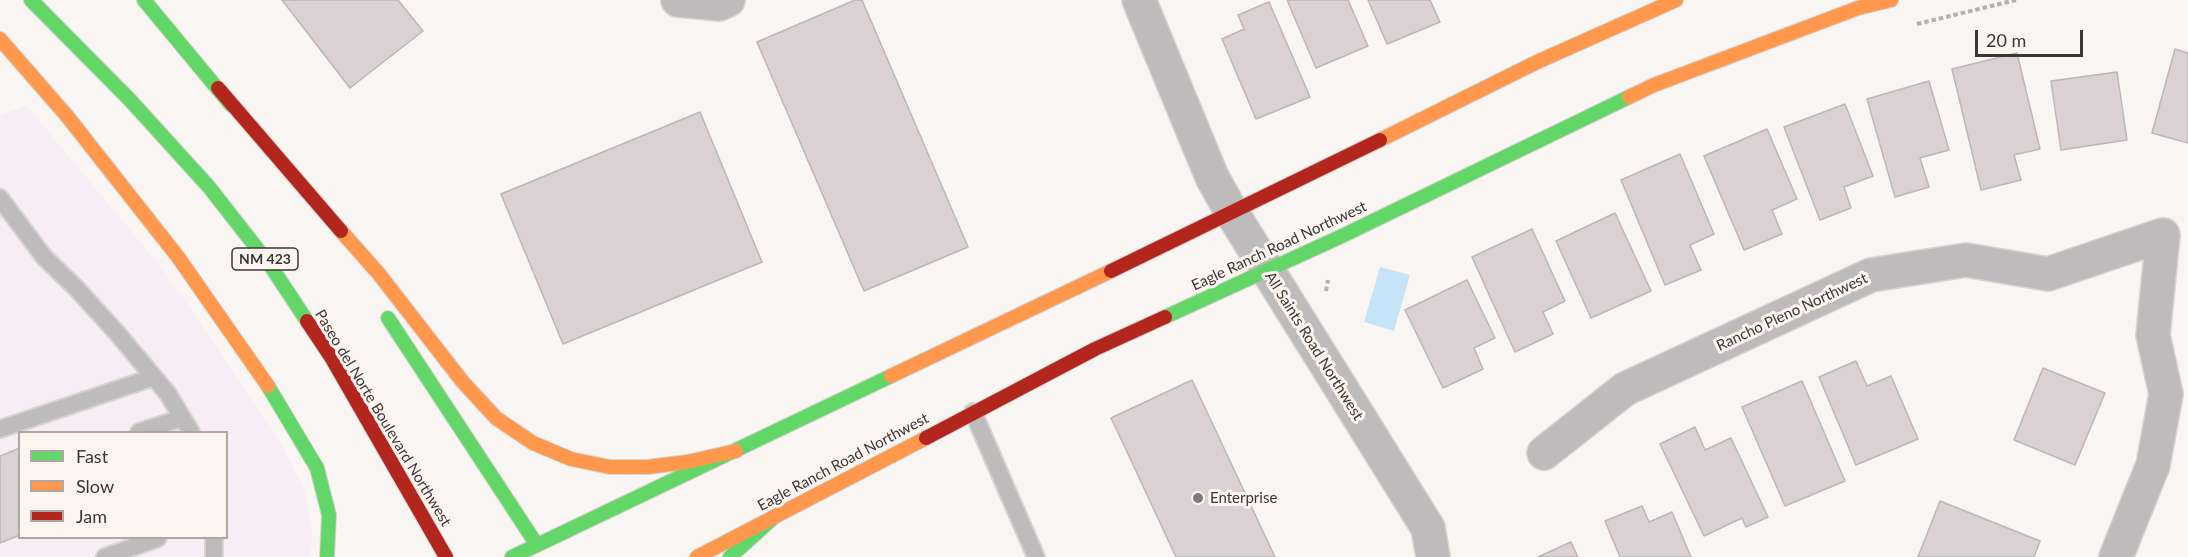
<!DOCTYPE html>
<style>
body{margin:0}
#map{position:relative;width:2188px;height:557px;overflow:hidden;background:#f9f5f2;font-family:Lato,sans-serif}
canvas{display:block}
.legend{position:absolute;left:18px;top:431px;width:210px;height:108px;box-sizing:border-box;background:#fcf4ef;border:2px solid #aea8a5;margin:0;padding:8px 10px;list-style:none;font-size:18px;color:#3a3735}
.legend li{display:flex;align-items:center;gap:12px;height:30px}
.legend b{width:30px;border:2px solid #aea8a5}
.scale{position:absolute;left:1975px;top:30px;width:108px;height:27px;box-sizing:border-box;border:3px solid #3a3735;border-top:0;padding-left:8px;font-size:18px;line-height:21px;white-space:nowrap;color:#3a3735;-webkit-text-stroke:4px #fcf4ef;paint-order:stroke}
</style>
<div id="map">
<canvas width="2188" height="557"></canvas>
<ul class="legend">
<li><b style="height:8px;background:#63d668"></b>Fast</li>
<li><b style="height:8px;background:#ff974d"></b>Slow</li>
<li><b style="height:8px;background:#b3261e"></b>Jam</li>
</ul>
<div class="scale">20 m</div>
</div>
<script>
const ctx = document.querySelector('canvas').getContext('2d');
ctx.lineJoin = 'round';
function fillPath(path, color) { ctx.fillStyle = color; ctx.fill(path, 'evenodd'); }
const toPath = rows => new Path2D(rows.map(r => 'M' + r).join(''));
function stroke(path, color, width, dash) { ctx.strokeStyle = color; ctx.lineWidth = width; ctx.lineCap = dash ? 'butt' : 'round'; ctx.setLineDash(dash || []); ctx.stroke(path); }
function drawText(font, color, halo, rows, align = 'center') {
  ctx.font = font + ' Lato,sans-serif'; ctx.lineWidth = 6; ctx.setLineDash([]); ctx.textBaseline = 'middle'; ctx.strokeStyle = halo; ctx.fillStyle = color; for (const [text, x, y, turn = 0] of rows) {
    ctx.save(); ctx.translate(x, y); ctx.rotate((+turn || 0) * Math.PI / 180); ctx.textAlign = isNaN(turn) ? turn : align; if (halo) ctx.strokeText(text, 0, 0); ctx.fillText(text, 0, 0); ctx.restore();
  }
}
fillPath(toPath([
 [26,105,165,272,277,436,305,491,312,536,310,557,0,557,0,116],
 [20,432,226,432,226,538,20,538]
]), '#f7edf5');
fillPath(toPath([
 [1380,267,1410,275,1394,331,1364,322]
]), '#c5e4f8');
const building = toPath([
 [282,0,398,0,423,31,350,88,282,0],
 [855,0,862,0,968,247,864,291,757,42,855,0],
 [1287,0,1348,0,1368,46,1316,68,1287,0],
 [1368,0,1430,0,1440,22,1387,44,1368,0],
 [1269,2,1310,97,1256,119,1222,39,1244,29,1238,15,1269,2],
 [2175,49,2188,53,2188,143,2152,133,2175,49],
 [2017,53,2040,149,2014,155,2021,180,1981,190,1952,69,2017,53],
 [2117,72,2127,140,2061,150,2051,81,2117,72],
 [1929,81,1949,150,1920,158,1929,187,1895,197,1867,99,1929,81],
 [1845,104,1873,176,1844,187,1851,208,1820,220,1784,127,1845,104],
 [700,112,762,262,563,344,501,194,700,112],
 [1767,129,1797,199,1772,210,1782,234,1744,250,1704,156,1767,129],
 [1680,154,1714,234,1690,245,1701,270,1665,285,1621,180,1680,154],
 [1615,213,1651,291,1591,318,1556,241,1615,213],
 [1532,229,1565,301,1543,312,1553,334,1515,352,1472,257,1532,229],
 [1467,280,1495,338,1474,348,1483,369,1443,388,1405,310,1467,280],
 [1856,361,1867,386,1891,376,1918,439,1856,465,1819,377,1856,361],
 [2043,368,2105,393,2075,465,2014,440,2043,368],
 [1192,380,1275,557,1176,557,1121,439,1111,418,1192,380],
 [1802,381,1845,481,1785,506,1742,407,1802,381],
 [1695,427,1705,450,1731,438,1768,517,1746,527,1742,518,1704,536,1660,444,1695,427],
 [20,448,20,535,0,543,0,456,20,448],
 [1940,501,2040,541,2034,557,1918,557,1940,501],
 [1642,506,1649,522,1672,512,1691,557,1620,557,1605,521,1642,506],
 [1571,542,1578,557,1538,557,1571,542]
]);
fillPath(building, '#dbd1d5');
stroke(building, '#bbb7b7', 1.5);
const lane = toPath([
 [0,198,44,257,77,289,117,333,168,394,191,432],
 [973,412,1036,557],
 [0,429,154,377],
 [139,432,182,418],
 [105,557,158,538],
 [214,557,214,538]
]);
const street = toPath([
 [678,0,719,4,728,0],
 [1139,0,1212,177,1232,213,1428,528,1433,557],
 [1544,453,1625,389,1871,275,1966,260,2048,274,2163,235,2153,335,2166,394,2153,465,2116,557]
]);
const fast = toPath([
 [31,0,130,100,209,187,270,265,307,321],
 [144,0,231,105],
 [1165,317,1342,236,1629,97],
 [388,318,537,545],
 [268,386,317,468,329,515,327,557],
 [512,557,891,376],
 [730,557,774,517]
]);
const slow = toPath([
 [0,39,67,116,178,257,268,386],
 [1629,97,1654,85,1858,8,1891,0],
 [1380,140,1537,62,1676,0],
 [341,231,379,274,462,381,496,418,533,443,571,459,610,467,648,467,687,462,736,451],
 [891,376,1111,271],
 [697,557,926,438]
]);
const jam = toPath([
 [218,88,341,231],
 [1111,271,1380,140],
 [307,321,331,357,446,557],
 [926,438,1095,349,1165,317]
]);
stroke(lane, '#d6d3d1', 20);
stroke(street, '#d6d3d1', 36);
stroke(fast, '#d6d3d1', 16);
stroke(slow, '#d6d3d1', 16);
stroke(jam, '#d6d3d1', 16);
stroke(toPath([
 [1917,24,2016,0],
 [1326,291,1328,280]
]), '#b2b0b0', 4, [4.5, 3]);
stroke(lane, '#bdbbbb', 16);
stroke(street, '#bdbbbb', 33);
stroke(fast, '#63d668', 14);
stroke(slow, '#ff974d', 14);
stroke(jam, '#b3261e', 14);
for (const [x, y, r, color] of [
 [1198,498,6,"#7d7a77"]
]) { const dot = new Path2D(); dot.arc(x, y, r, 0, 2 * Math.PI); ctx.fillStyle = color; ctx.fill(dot); stroke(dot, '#fcf4ef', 2); }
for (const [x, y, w] of [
 [265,259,66]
]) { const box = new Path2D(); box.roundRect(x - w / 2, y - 11, w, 22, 4.5); ctx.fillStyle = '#fcf4ef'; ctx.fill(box); stroke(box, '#3a3735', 1.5); }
drawText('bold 14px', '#3a3735', null, [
 ["NM 423",265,259]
]);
drawText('15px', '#3a3735', '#fcf4ef', [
 ["Eagle Ranch Road Northwest",1279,246,-25],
 ["Rancho Pleno Northwest",1792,312,-25],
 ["All Saints Road Northwest",1314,346,58],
 ["Paseo del Norte Boulevard Northwest",383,418,59],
 ["Eagle Ranch Road Northwest",843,462,-28]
]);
drawText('15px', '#3a3735', '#fcf4ef', [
 ["Enterprise",1210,498]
], 'left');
</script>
